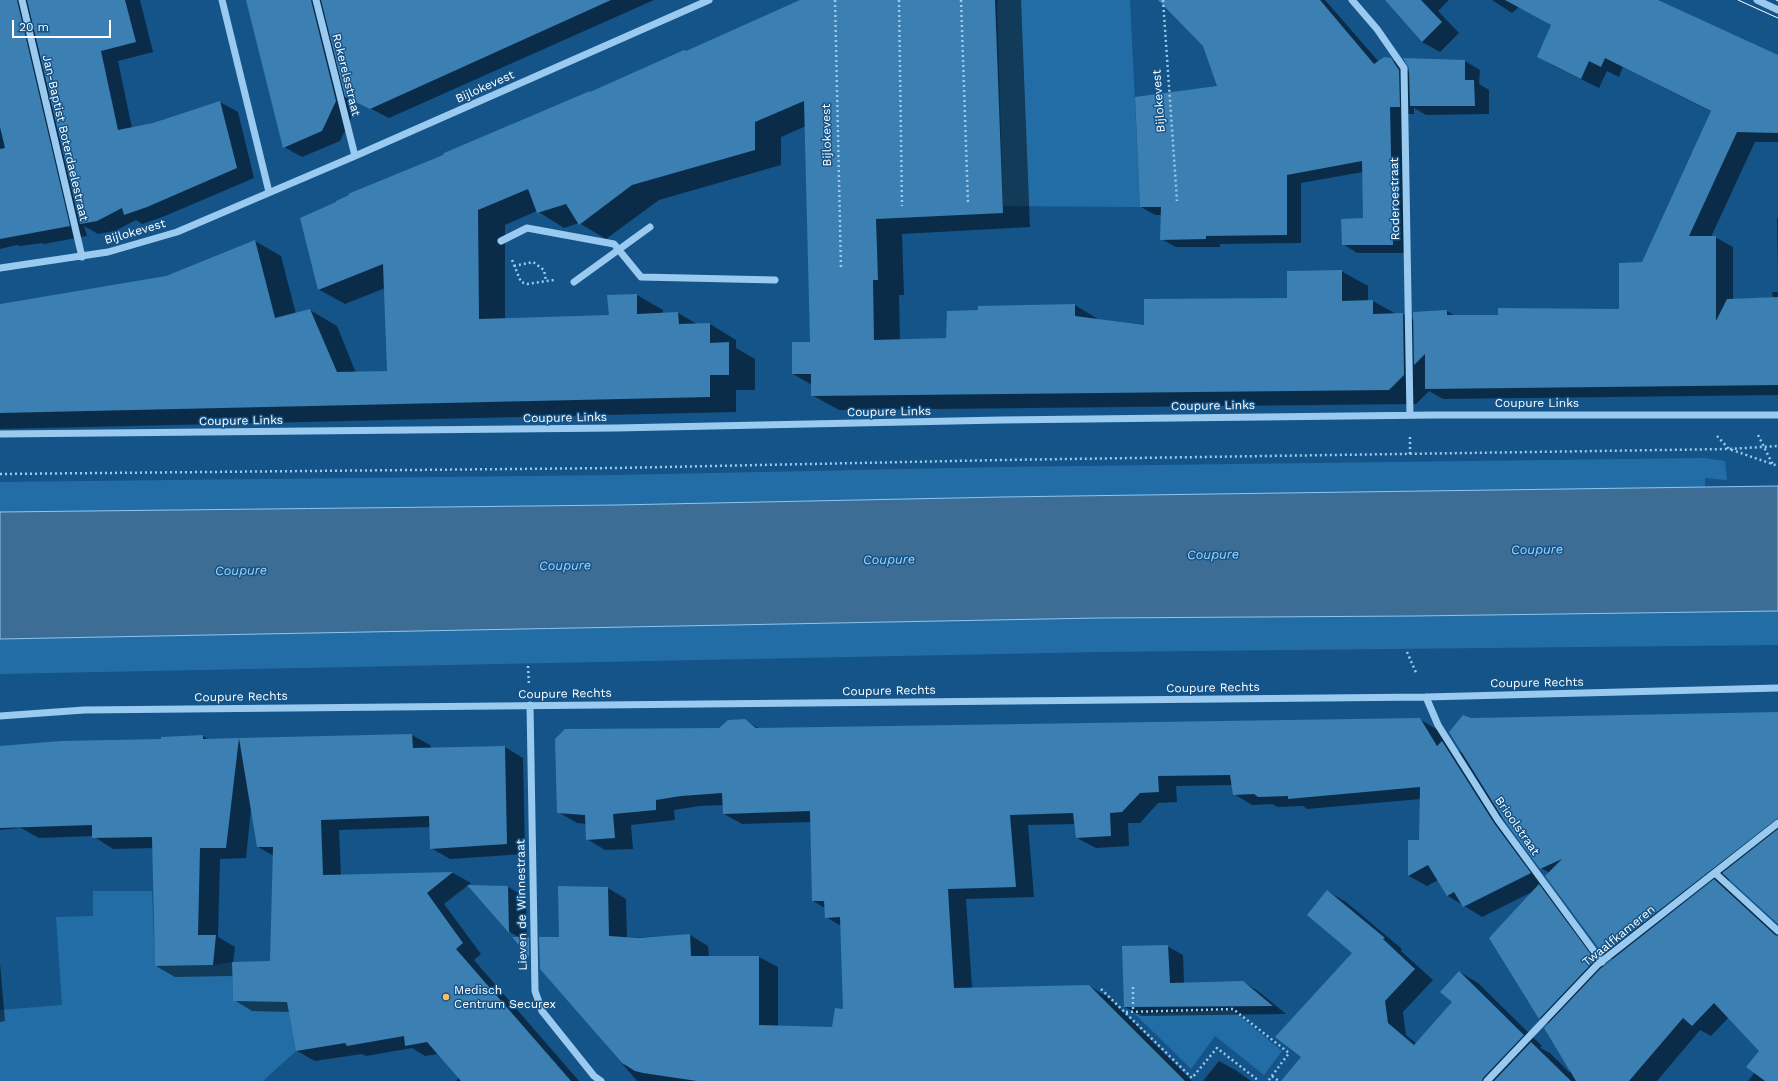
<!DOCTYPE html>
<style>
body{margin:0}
#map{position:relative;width:1778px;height:1081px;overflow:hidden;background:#145489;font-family:"Work Sans",sans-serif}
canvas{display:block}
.scale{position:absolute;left:12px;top:20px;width:99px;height:18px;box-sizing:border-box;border:2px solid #fff;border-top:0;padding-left:5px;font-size:12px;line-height:14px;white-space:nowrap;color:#fff;-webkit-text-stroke:3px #145489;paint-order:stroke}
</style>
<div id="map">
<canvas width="1778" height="1081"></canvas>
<div class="scale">20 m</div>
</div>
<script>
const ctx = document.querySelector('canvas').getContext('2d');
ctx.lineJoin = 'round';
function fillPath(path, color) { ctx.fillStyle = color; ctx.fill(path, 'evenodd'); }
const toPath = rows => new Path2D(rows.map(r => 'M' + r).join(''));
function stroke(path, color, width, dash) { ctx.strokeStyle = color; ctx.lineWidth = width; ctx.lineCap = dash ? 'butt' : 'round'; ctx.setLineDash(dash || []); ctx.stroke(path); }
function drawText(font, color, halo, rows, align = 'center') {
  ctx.font = font + ' "Work Sans",sans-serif'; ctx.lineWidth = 3; ctx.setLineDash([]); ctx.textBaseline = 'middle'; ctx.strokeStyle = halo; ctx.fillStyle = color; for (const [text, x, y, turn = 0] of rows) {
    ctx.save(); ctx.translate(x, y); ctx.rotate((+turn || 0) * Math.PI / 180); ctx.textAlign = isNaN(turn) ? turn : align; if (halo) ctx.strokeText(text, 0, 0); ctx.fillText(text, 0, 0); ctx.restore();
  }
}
fillPath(toPath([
 [997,0,1130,0,1140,207,1003,206],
 [1704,458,1725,461,1727,480,1705,478,1705,487,1002,497,617,505,0,512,0,482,617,475,1002,467],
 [1778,611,1778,645,1098,652,0,674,0,639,1097,618,1414,616],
 [93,891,152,891,155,966,216,965,232,962,233,1001,265,1001,286,996,296,1051,263,1081,0,1081,0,1010,62,1005,56,917,93,916],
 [1232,1010,1282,1051,1264,1075,1215,1036,1191,1069,1135,1014]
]), '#236da7');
const water = toPath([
 [1778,486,1778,611,1414,616,1097,618,0,639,0,512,617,505,1002,497,1778,486]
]);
fillPath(water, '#3d6d94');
stroke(water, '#8cc7f3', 1);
fillPath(toPath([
 [0,0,140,0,153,52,118,61,132,128,153,124,220,102,238,112,254,178,165,216,142,224,136,220,115,231,98,234,84,226,87,236,44,244,42,243,20,246,17,245,0,249],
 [247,0,654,0,389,118,350,98,354,112,340,141,302,157,284,147],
 [803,0,1021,0,1030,227,902,234,904,295,899,295,900,340,946,339,1075,305,1101,321,1145,326,1288,299,1341,271,1368,286,1368,301,1373,301,1396,314,1403,314,1414,320,1447,311,1455,316,1499,316,1620,310,1712,112,1623,67,1619,77,1607,71,1599,88,1556,67,1538,57,1552,25,1519,7,1512,13,1492,0,1656,0,1778,56,1778,142,1755,142,1711,237,1715,237,1733,247,1733,299,1773,298,1772,292,1778,292,1778,395,1443,399,1429,391,1416,404,839,410,812,395,812,385,793,374,811,343,806,126,781,137,781,165,659,200,606,239,579,223,564,228,537,211,505,225,505,319,610,316,637,295,663,310,663,314,678,313,697,324,710,324,736,340,736,348,755,359,755,390,736,390,736,412,0,429,0,304,167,277,255,241,281,256,296,314,310,310,337,326,356,373,388,371,385,288,345,304,318,289,591,93],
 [1160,0,1325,0,1379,62,1390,59,1405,67,1410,74,1465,61,1480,70,1479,84,1489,90,1489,114,1426,115,1414,108,1414,114,1404,114,1408,253,1357,253,1343,244,1364,218,1363,172,1301,183,1301,243,1220,244,1220,247,1176,247,1161,239,1162,215,1155,215,1141,207,1218,87,1204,46],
 [1386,0,1449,0,1438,11,1459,33,1440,52,1422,42],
 [1777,218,1778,218,1778,281],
 [1778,713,1778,923,1731,879,1723,885,1733,891,1778,933,1778,1081,1748,1081,1755,1072,1760,1051,1729,1017,1711,1036,1700,1030,1657,1081,1283,1081,1302,1057,1354,953,1327,891,1346,902,1402,949,1401,951,1433,980,1403,1012,1406,1035,1417,1044,1453,1002,1460,972,1478,983,1542,1046,1540,1048,1550,1053,1569,1072,1571,1070,1549,1024,1539,1018,1532,892,1482,917,1448,896,1438,880,1427,886,1409,876,1409,841,1420,841,1421,799,1307,809,1303,806,1278,807,1272,804,1252,805,1234,794,1233,785,1176,786,1177,802,1158,803,1140,823,1128,823,1129,846,1096,848,1077,838,1076,824,1028,825,1034,897,966,899,972,988,1089,986,1108,997,1192,1081,637,1081,541,968,560,938,608,888,626,899,627,938,690,935,708,946,709,957,759,957,778,967,778,1027,833,1028,844,1010,841,926,826,917,825,908,813,901,811,822,742,824,724,814,723,805,700,806,674,810,675,820,631,825,633,849,605,850,587,839,586,824,577,823,558,812,720,729,745,720,760,729,1419,719,1438,730,1448,745,1464,754,1471,719],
 [1503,816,1541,868,1550,873,1603,954,1614,960,1607,965,1557,896,1542,887,1549,884,1512,834,1501,817],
 [412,735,430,745,431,749,505,747,523,758,525,854,450,859,431,848,431,827,339,830,341,876,453,873,471,883,444,904,481,954,474,960,579,1081,456,1081,459,1078,438,1054,425,1056,412,1048,366,1056,362,1054,315,1061,297,1051,290,1012,252,1011,234,1000,233,976,175,977,156,966,154,848,113,849,93,836,39,838,21,828,0,830,0,748,162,740,203,736,208,739,241,740],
 [251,809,258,847,274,856,271,962,233,963,235,947,218,937,220,859,246,858],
 [470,886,508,887,526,897,527,942,510,932],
 [1167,946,1183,955,1184,983,1243,982,1258,991,1286,1014,1141,1016,1125,1007],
 [0,963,5,1021,0,1022],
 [1219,1061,1237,1071,1251,1081,1203,1081]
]), '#0007');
fillPath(toPath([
 [0,0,17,0,70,226,0,239,0,149,5,148,0,127],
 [27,0,125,0,136,42,101,51,118,130,153,123,220,101,237,168,147,207,124,215,122,208,97,221,80,224],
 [246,0,311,0,336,101,322,131,283,148],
 [321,0,611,0,370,109,345,97],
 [800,0,995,0,1003,213,876,219,878,280,873,280,874,340,946,338,947,311,978,310,978,306,1075,304,1075,316,1144,325,1144,299,1287,298,1287,271,1342,270,1342,301,1373,300,1373,314,1403,313,1404,375,1389,390,811,396,811,374,792,374,792,342,810,342,804,101,755,122,755,150,632,185,579,225,566,204,537,213,528,189,478,210,479,319,609,315,607,295,637,294,637,314,678,312,679,324,710,323,710,343,729,342,729,375,710,375,710,397,0,413,0,304,166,276,255,240,275,318,310,309,337,372,387,371,383,264,318,290,300,218,336,202,336,201,349,195,348,194,443,155,444,153,590,91,590,92,684,50,686,51],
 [1158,0,1320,0,1374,64,1384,57,1391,58,1399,70,1400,107,1390,107,1393,245,1342,245,1341,219,1363,218,1362,161,1287,175,1287,235,1206,236,1206,239,1160,240,1161,207,1140,207,1135,97,1217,86,1203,46],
 [1385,0,1421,0,1442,22,1422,42],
 [1505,0,1658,0,1778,55,1778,133,1737,132,1689,236,1716,236,1716,321,1727,299,1778,297,1778,385,1425,389,1425,354,1414,365,1413,312,1447,310,1447,315,1498,315,1498,308,1619,309,1619,263,1642,262,1711,111,1605,58,1601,67,1589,61,1581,79,1537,57,1551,25],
 [1403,58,1465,60,1465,80,1474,80,1475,106,1410,106,1409,68],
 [1778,712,1778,818,1603,954,1545,876,1562,859,1540,869,1502,817,1449,732,1463,715,1471,718],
 [1420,718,1437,746,1442,741,1494,823,1531,873,1463,907,1454,892,1447,896,1428,865,1408,876,1408,840,1419,840,1420,787,1288,799,1288,796,1258,797,1254,794,1233,795,1230,775,1158,776,1159,792,1140,793,1122,812,1110,813,1111,836,1076,838,1073,813,1010,815,1016,887,948,889,954,988,1089,985,1185,1081,697,1081,643,1073,635,1071,622,1063,540,969,539,937,559,937,558,886,608,887,609,936,638,938,690,934,691,956,759,956,759,1025,832,1027,835,1008,843,1009,840,917,825,918,824,901,812,901,810,811,723,814,722,793,681,796,656,800,656,810,613,814,615,838,586,840,585,815,557,813,555,739,565,729,719,728,728,720,745,719,756,728],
 [412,734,413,748,505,746,507,844,430,849,429,816,321,820,323,875,453,872,427,893,463,943,456,949,571,1081,461,1081,427,1042,405,1046,404,1036,347,1046,345,1043,296,1051,287,1002,233,1001,232,962,270,961,273,847,257,847,239,738],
 [203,735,203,739,239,738,226,848,200,848,198,935,216,935,213,965,155,966,152,837,92,838,92,825,0,828,0,746,61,741,161,739,161,737],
 [1778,829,1778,924,1722,873],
 [1714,879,1775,935,1778,936,1778,1081,1765,1081,1746,1067,1759,1051,1714,1003,1692,1026,1683,1018,1629,1081,1576,1081,1544,1028,1600,969],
 [1539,884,1595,960,1539,1019,1489,938],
 [467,885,508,886,509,933],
 [1327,890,1385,938,1383,939,1415,969,1385,1001,1388,1023,1414,1045,1452,1002,1440,992,1459,971,1524,1035,1483,1078,1482,1081,1281,1081,1301,1057,1275,1037,1352,953,1307,915],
 [512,937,529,937,529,957],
 [1168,945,1170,983,1243,981,1273,1006,1124,1007,1122,946],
 [1531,1042,1571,1081,1494,1081]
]), '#3c7fb2');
stroke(toPath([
 [835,0,841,270],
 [899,0,902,206],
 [961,0,968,204],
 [1163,0,1177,201],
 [512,260,521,282,527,284,554,280],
 [514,266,533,262,544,270,546,281],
 [1758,435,1773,465],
 [1717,436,1729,449,1778,466],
 [1410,437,1410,454],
 [0,474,616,468,1002,460,1729,449,1778,446],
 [1407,652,1417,675],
 [528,666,529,686],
 [1133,987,1133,1012],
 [1101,989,1192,1078,1217,1048,1259,1081],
 [1126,1012,1233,1009,1289,1053,1268,1081],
 [1272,1076,1279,1081]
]), '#9acaf0', 2.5, [2, 3]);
stroke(toPath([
 [22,0,82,257],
 [222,0,269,192],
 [316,0,355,156],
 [1352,0,1377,29,1404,68,1410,415],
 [1757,0,1778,10],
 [501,241,527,228,614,244,641,277,775,280],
 [0,268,108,252,177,232,355,156,709,0],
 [574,282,650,227],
 [0,434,616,428,1001,420,1435,415,1778,415],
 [1426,697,1438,725,1498,820,1602,962],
 [530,705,535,991,542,1011,594,1076,601,1081],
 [0,716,84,710,1426,697,1778,688],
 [1715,873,1778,931],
 [1487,1081,1597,965,1778,823]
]), '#9acaf0', 7);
stroke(toPath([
 [1738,0,1778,18],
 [1776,0,1778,1]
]), '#fff', 1);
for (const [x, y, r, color] of [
 [446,997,4,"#ffbc58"]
]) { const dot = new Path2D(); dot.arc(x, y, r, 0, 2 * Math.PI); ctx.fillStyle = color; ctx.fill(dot); stroke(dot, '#145489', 1.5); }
drawText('12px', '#fff', '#145489', [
 ["Rokerelsstraat",346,75,76],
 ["Bijlokevest",485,87,-24],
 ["Bijlokevest",1159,101,-94],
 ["Bijlokevest",827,135,-91],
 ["Jan-Baptist Boterdaelestraat",65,138,77],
 ["Roderoestraat",1395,199,-91],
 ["Bijlokevest",135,232,-16],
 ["Coupure Links",1537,403],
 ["Coupure Links",1213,406,-1],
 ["Coupure Links",889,412,-1],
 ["Coupure Links",565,418,-1],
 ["Coupure Links",241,421,-1],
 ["Coupure Rechts",1537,683,-1],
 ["Coupure Rechts",1213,688,-1],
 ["Coupure Rechts",889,691,-1],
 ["Coupure Rechts",565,694,-1],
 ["Coupure Rechts",241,697,-1],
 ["Brioolstraat",1517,826,55],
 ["Lieven de Winnestraat",522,905,-91],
 ["Twaalfkameren",1619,936,-39]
]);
drawText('12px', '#fff', '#145489', [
 ["Medisch",454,990],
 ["Centrum Securex",454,1004]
], 'left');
drawText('italic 13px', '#a5d4f7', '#145489', [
 ["Coupure",1537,550,-1],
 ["Coupure",1213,555,-1],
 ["Coupure",889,560,-1],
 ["Coupure",565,566,-1],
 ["Coupure",241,571,-1]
]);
</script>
